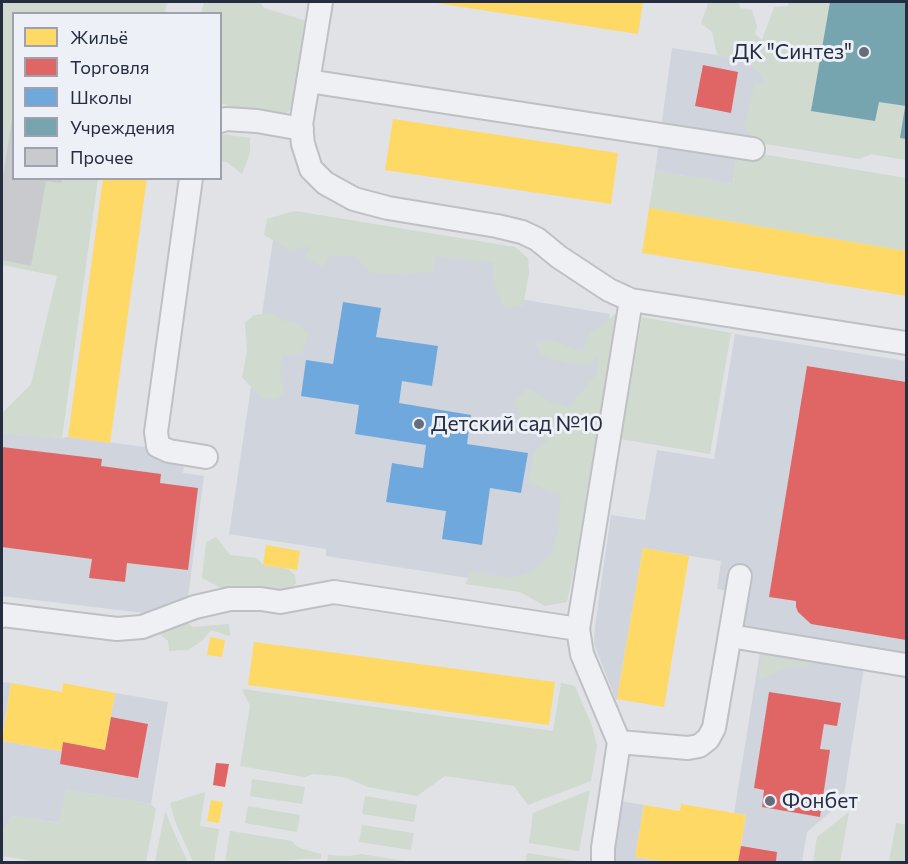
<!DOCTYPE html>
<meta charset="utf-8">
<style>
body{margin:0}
#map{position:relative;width:908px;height:864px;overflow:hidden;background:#e0e2e6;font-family:Commissioner,sans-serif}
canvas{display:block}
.frame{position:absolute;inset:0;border:3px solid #252e41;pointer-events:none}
.legend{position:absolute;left:12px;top:12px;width:210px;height:168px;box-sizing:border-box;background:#edf0f6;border:2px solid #9da2ae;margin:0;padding:8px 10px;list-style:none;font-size:18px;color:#252e41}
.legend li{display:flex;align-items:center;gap:12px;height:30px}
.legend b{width:30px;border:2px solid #9da2ae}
</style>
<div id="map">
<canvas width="908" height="864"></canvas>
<div class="frame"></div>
<ul class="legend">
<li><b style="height:16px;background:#ffd966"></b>Жильё</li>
<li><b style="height:16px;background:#e06666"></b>Торговля</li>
<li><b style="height:16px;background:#6fa8dc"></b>Школы</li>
<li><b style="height:16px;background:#76a5af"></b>Учреждения</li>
<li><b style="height:16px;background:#c8cace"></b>Прочее</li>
</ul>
</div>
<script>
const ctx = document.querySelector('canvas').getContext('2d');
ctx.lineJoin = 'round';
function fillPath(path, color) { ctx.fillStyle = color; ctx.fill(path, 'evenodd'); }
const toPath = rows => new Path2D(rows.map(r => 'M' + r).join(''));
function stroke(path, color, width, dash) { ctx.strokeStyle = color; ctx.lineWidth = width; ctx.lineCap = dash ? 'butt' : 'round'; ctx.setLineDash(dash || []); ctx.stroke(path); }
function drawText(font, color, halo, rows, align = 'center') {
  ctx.font = font + ' Commissioner,sans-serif'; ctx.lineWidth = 6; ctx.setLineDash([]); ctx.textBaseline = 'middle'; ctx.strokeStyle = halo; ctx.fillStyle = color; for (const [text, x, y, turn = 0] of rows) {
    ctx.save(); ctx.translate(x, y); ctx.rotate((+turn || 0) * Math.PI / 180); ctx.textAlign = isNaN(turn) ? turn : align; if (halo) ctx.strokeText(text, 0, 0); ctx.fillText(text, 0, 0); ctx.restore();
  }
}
fillPath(toPath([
 [672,48,717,55,750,64,762,73,765,83,752,139,736,157,733,184,655,171],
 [276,220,520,257,514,298,610,314,565,593,326,556,326,549,229,534],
 [735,334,906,361,906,653,724,622,729,591,717,589,721,561,643,548,617,699,616,700,594,644,595,626,611,515,645,520,657,450,714,459],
 [2,433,62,438,68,437,185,452,183,473,204,476,187,605,155,613,143,613,2,596],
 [760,652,864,667,843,801,807,832,802,862,738,862,746,815,734,813],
 [2,682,11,683,2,738],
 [115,693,168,702,151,804,66,789,60,823,12,816,4,830,2,830,2,741,61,751,105,750],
 [621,801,644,805,635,857,668,862,612,862]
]), '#d0d5dd');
fillPath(toPath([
 [2,2,167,2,165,13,14,14,14,178,98,179,62,438,2,433,2,413,31,384,57,276,2,265],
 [204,2,260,2,264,8,310,22,308,42,298,66,303,76,301,103,286,113,240,109,221,103,220,14,201,14],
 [707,2,739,2,740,8,752,10,757,26,755,34,762,40,774,7,788,6,789,2,906,2,906,160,871,154,859,159,766,144,752,139,745,125,751,97,755,84,765,83,762,73,750,64,717,55,712,32,701,23,707,7],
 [221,134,250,138,250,153,242,174,227,162,221,162],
 [749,152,906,178,906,251,649,208,655,171,733,184,736,157],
 [295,211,515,247,528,258,529,273,523,306,504,308,493,281,493,263,435,256,434,271,410,274,372,273,355,256,329,255,324,267,304,257,311,245,293,251,264,235,267,219],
 [275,313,281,320,300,324,309,334,302,353,283,356,280,374,285,393,275,399,262,399,242,377,247,351,245,323,254,315],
 [617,313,576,559,567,602,545,606,520,592,465,584,471,572,511,578,535,570,552,553,559,525,561,492,552,493,529,482,534,451,548,441,527,431,514,402,528,388,551,402,569,407,598,372,597,357,590,363,567,364,541,354,536,344,551,340,582,352,590,333],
 [642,317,731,333,710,454,621,439],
 [216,537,230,555,257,558,263,565,288,569,295,575,296,583,289,592,225,590,202,578,206,542],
 [183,620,193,627,229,624,230,636,211,630,202,641,188,650,169,651,168,641,157,632],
 [762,656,810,663,806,666,795,666,779,671,758,680],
 [561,683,575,686,592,726,597,746,591,781,528,805,514,786,445,776,417,796,368,787,344,777,313,774,305,777,240,766,250,706,242,689,553,731],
 [252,779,305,787,302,804,250,796],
 [66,789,151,804,156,809,146,862,37,862,2,856,2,830,4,830,12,816,59,823],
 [590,790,579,851,529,843,533,813],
 [205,792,200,826,219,829,214,862,193,862,175,821,170,803],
 [365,796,417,805,414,822,362,814],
 [248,806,300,815,297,832,245,823],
 [165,811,176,837,188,862,155,862],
 [849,812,840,862,813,862,817,837],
 [896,823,906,825,906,862,889,862],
 [362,825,414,833,411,850,359,842],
 [230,831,292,841,295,845,303,849,321,854,321,859,302,859,277,862,225,862],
 [527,853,579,861,579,862,525,862],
 [361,854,405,861,406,862,334,862,327,861,328,855,350,856]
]), '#d0dacf');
fillPath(toPath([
 [436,2,643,2,638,34,436,3],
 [393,119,618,153,611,204,385,170],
 [103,178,147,178,110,443,68,437],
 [649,208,906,251,906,296,642,253],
 [266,545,300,551,297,570,263,565],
 [643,548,689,556,664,707,617,699],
 [210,637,225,640,222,657,207,655],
 [254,642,555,682,549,725,248,685],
 [11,683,62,692,63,683,115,693,105,750,63,742,62,751,2,741],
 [211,800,223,802,219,823,207,821],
 [681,804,746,815,738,862,668,862,635,857,644,805,680,811]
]), '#ffd966');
fillPath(toPath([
 [703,65,738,72,731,113,695,106],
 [807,366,906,382,906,640,811,624,798,612,796,607,796,601,769,597],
 [2,447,102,459,101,466,161,474,160,483,198,488,188,570,127,563,125,582,89,578,92,559,2,547],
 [769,692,841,703,837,726,824,724,820,749,830,750,820,817,762,807,764,790,754,788],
 [111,717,148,724,138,778,60,764,63,742,105,750],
 [216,763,229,764,225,787,213,785],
 [741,846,777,852,776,862,738,862]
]), '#e06666');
fillPath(toPath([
 [343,302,381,308,376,337,438,346,432,386,402,381,399,403,471,415,467,444,528,453,521,493,490,488,482,545,442,539,446,511,386,502,392,463,423,468,426,445,355,434,359,405,301,396,306,360,333,364]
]), '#6fa8dc');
fillPath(toPath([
 [830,2,906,2,906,106,879,102,875,121,811,111],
 [905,107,906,107,906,139,900,138]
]), '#76a5af');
fillPath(toPath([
 [12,121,14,121,14,178,62,178,61,183,46,181,31,266,2,260,2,183]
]), '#c8cace');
const minor = toPath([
 [321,2,301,125,303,144,311,169,325,183,354,199,388,208,497,226,522,232,537,239,559,257,609,290,631,300,906,343],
 [308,81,753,149],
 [220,121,226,119,257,121,302,129],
 [191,178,156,432,158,446,169,451,206,457],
 [2,616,3,615,117,629,142,627,195,607,230,599,261,599,280,602,334,592,578,629],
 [730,636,906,665],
 [619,742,688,748,699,746,708,739,714,728,740,576],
 [603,862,603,848,619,742,582,654,578,629,631,300]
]);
stroke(minor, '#bec0c4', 26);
stroke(minor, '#eff0f3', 22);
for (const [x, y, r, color] of [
 [864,52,6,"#666d7b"],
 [419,424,6,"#666d7b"],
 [770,801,6,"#666d7b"]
]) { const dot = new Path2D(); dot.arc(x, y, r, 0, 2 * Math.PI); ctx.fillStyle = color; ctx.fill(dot); stroke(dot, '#edf0f6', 2); }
drawText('21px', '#252e41', '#edf0f6', [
 ["ДК \"Синтез\"",852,52,"right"],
 ["Детский сад №10",431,424],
 ["Фонбет",782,801]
], 'left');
</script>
